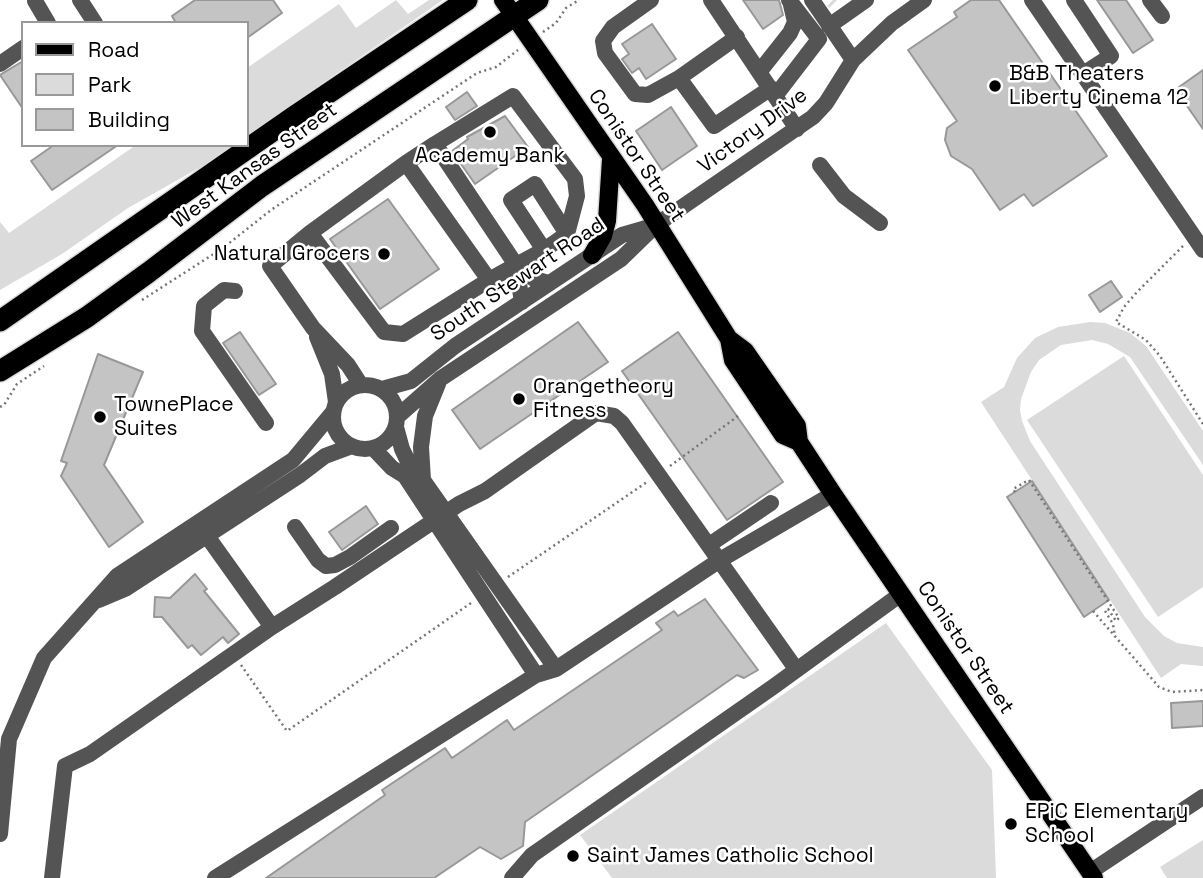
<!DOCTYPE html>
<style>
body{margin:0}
#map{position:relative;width:1203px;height:878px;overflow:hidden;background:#fff;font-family:"Space Grotesk",sans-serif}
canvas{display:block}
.legend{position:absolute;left:21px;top:21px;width:228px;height:126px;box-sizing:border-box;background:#fff;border:2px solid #999;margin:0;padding:9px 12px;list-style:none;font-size:21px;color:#000}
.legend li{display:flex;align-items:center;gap:14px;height:35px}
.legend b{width:35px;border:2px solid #999}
</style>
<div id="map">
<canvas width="1203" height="878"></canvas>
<ul class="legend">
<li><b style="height:9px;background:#000"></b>Road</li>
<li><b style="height:19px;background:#dbdbdb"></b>Park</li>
<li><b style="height:19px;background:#c4c4c4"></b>Building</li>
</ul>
</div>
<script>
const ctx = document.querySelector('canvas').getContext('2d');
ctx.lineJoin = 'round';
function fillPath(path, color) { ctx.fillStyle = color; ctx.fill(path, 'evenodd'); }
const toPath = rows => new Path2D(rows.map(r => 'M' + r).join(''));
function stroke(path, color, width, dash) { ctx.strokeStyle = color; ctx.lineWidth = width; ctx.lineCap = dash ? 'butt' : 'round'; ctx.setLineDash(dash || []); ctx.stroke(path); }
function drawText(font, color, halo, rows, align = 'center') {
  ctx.font = font + ' "Space Grotesk",sans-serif'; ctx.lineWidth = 5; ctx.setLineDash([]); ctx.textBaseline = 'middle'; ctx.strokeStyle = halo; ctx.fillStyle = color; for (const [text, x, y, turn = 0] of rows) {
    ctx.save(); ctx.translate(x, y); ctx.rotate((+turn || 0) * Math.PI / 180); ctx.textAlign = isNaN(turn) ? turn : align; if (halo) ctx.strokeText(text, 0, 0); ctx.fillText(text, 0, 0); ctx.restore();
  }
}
fillPath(toPath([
 [396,0,408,14,429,0,443,0,247,135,247,68,339,4,356,28],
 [136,145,232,145,204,165,128,208,62,254,0,290,0,222,9,233],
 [1090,322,1105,323,1130,333,1146,346,1203,431,1203,465,1130,357,1108,344,1092,340,1061,345,1039,360,1031,372,1021,399,1020,410,1022,421,1030,441,1145,617,1164,636,1177,643,1203,647,1203,666,1181,664,1161,678,981,402,1004,387,1017,358,1035,338,1058,327],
 [1124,356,1203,475,1203,587,1158,617,1027,420],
 [886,623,992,770,996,878,612,878,580,835],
 [1203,840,1203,878,1167,878,1160,867]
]), '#dbdbdb');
const building = toPath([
 [195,0,273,0,282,13,247,38,247,23,176,23,172,16,195,0],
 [743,0,779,0,783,15,763,29,743,0],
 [971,0,999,0,1107,156,1033,206,1024,194,1000,210,972,169,951,156,945,140,947,128,957,121,908,50,957,17,954,12,971,0],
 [1097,0,1126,0,1153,40,1133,53,1097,0],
 [652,24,676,59,646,79,639,68,632,73,622,59,629,54,622,44,652,24],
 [23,61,23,109,0,75,23,61],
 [1203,70,1203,129,1180,96,1184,94,1179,87,1203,70],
 [467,92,477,106,455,120,446,107,467,92],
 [671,107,697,146,662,170,636,131,671,107],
 [505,116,528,147,475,184,452,151,468,139,467,137,505,116],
 [54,145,118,145,52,190,31,161,54,145],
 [388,199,439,269,380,309,330,239,388,199],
 [1111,281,1122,297,1100,312,1089,295,1111,281],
 [578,322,608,362,480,449,452,410,578,322],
 [240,332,276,384,259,395,223,343,240,332],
 [678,332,783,482,727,520,622,371,678,332],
 [98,354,143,372,104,465,143,522,109,547,61,476,67,463,61,461,98,354],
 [1032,481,1109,600,1084,617,1007,497,1032,481],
 [366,506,378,524,342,550,329,532,366,506],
 [195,574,207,589,204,591,239,634,228,643,223,637,201,655,192,645,188,648,162,617,154,617,155,597,170,598,195,574],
 [705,599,758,670,744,678,737,675,525,822,523,846,501,859,480,847,434,878,266,878,385,795,382,790,445,748,452,758,507,720,514,730,662,630,656,623,674,611,678,616,705,599],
 [1203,701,1203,726,1172,728,1171,703,1203,701]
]);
fillPath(building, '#c4c4c4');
stroke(building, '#989898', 2);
stroke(toPath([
 [833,0,835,2]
]), '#d9d9d9', 16, [16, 8]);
const major = toPath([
 [503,0,645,205,729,339,745,351,797,426,799,442,833,494,1094,878],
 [592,255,603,236,607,221,611,159],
 [729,339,733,360,783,435,799,442]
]);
const highway = toPath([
 [0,321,293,117,467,0],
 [0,371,87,317,149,272,262,186,538,0]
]);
stroke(major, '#dbdbdb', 21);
stroke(highway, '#dbdbdb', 24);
stroke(toPath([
 [543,32,556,23,566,8,579,0],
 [1183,246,1137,292,1124,307,1116,322,1146,340,1160,356,1203,424],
 [142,300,223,248,271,210,477,73,496,67,518,50],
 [0,407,4,405,17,384,44,366],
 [670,466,738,416],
 [1015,492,1013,489,1029,480,1119,618,1116,621,1108,609,1105,611,1113,624,1115,637],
 [508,577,647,482],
 [1093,611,1159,687,1172,692,1203,690],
 [241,665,287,731,471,603]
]), '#767676', 2.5, [2, 3.5]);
stroke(toPath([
 [80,0,95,23],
 [651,0,613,27,603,41,605,53,635,94,648,95,679,78],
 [711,0,797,129],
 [812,0,853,60],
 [1032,0,1203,250],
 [1074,0,1111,56,1083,74],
 [1150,0,1162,16],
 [35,1,48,23],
 [829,26,866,0],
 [737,37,679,78,714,126,771,88],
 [0,64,23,48],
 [760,71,790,33,795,22,791,5],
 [776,95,819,39,789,0],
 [435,144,513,96,575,179,577,196,567,234,544,250,511,200,535,184,567,234],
 [406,163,435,144,516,265,489,280],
 [820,165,844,196,880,223],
 [310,233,384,332,403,334,489,280,406,163,310,233,270,266,313,328,348,365,361,385],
 [516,265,544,250],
 [235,291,224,290,204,306,202,331,266,423],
 [522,302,516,265,534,279,549,283],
 [317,337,332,374,336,402],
 '333 417a32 32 0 1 1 64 0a32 32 0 1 1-64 0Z',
 [382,389,411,381,455,346,622,235,653,226],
 [397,417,440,379,621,259,656,225,813,117,826,103,853,60,892,23,924,0],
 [396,427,402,449,412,470,423,480,556,669],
 [373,448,392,468,405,476,536,675],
 [423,480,421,447,425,416,438,384],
 [295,527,318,560,326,566,335,565,350,557,391,528],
 [202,529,272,627],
 [709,545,771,503],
 [99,600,125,589,300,475,325,456,352,446],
 [0,834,9,739,44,658,117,576,293,460,333,412],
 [1090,872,1203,797],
 [52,878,65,766,90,754,272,627,335,587,459,504,485,491,596,413,614,416,622,423,796,669],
 [215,878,536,675,556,669,720,560,833,494],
 [512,878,532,855,773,687,901,594]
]), '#545454', 16);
stroke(major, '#000', 18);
stroke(highway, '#000', 21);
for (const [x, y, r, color] of [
 [995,86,7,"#000"],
 [490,132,7,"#000"],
 [384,254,7,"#000"],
 [519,399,7,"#000"],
 [100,417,7,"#000"],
 [1011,824,7,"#000"],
 [573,856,7,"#000"]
]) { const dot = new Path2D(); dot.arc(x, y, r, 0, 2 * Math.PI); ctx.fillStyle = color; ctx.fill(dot); stroke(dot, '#fff', 2.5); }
drawText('21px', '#000', '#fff', [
 ["B&B Theaters",1009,74],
 ["Liberty Cinema 12",1009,98],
 ["Academy Bank",490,156,"center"],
 ["Natural Grocers",370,254,"right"],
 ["Orangetheory",533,387],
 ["Fitness",533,411],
 ["TownePlace",114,405],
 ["Suites",114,429],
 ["EPiC Elementary",1025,812],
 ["School",1025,836],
 ["Saint James Catholic School",587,856]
], 'left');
drawText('21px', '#000', '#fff', [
 ["Victory Drive",753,131,-36],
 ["Conistor Street",636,156,56],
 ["West Kansas Street",255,166,-36],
 ["South Stewart Road",518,280,-34],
 ["Conistor Street",965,648,56]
]);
</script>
